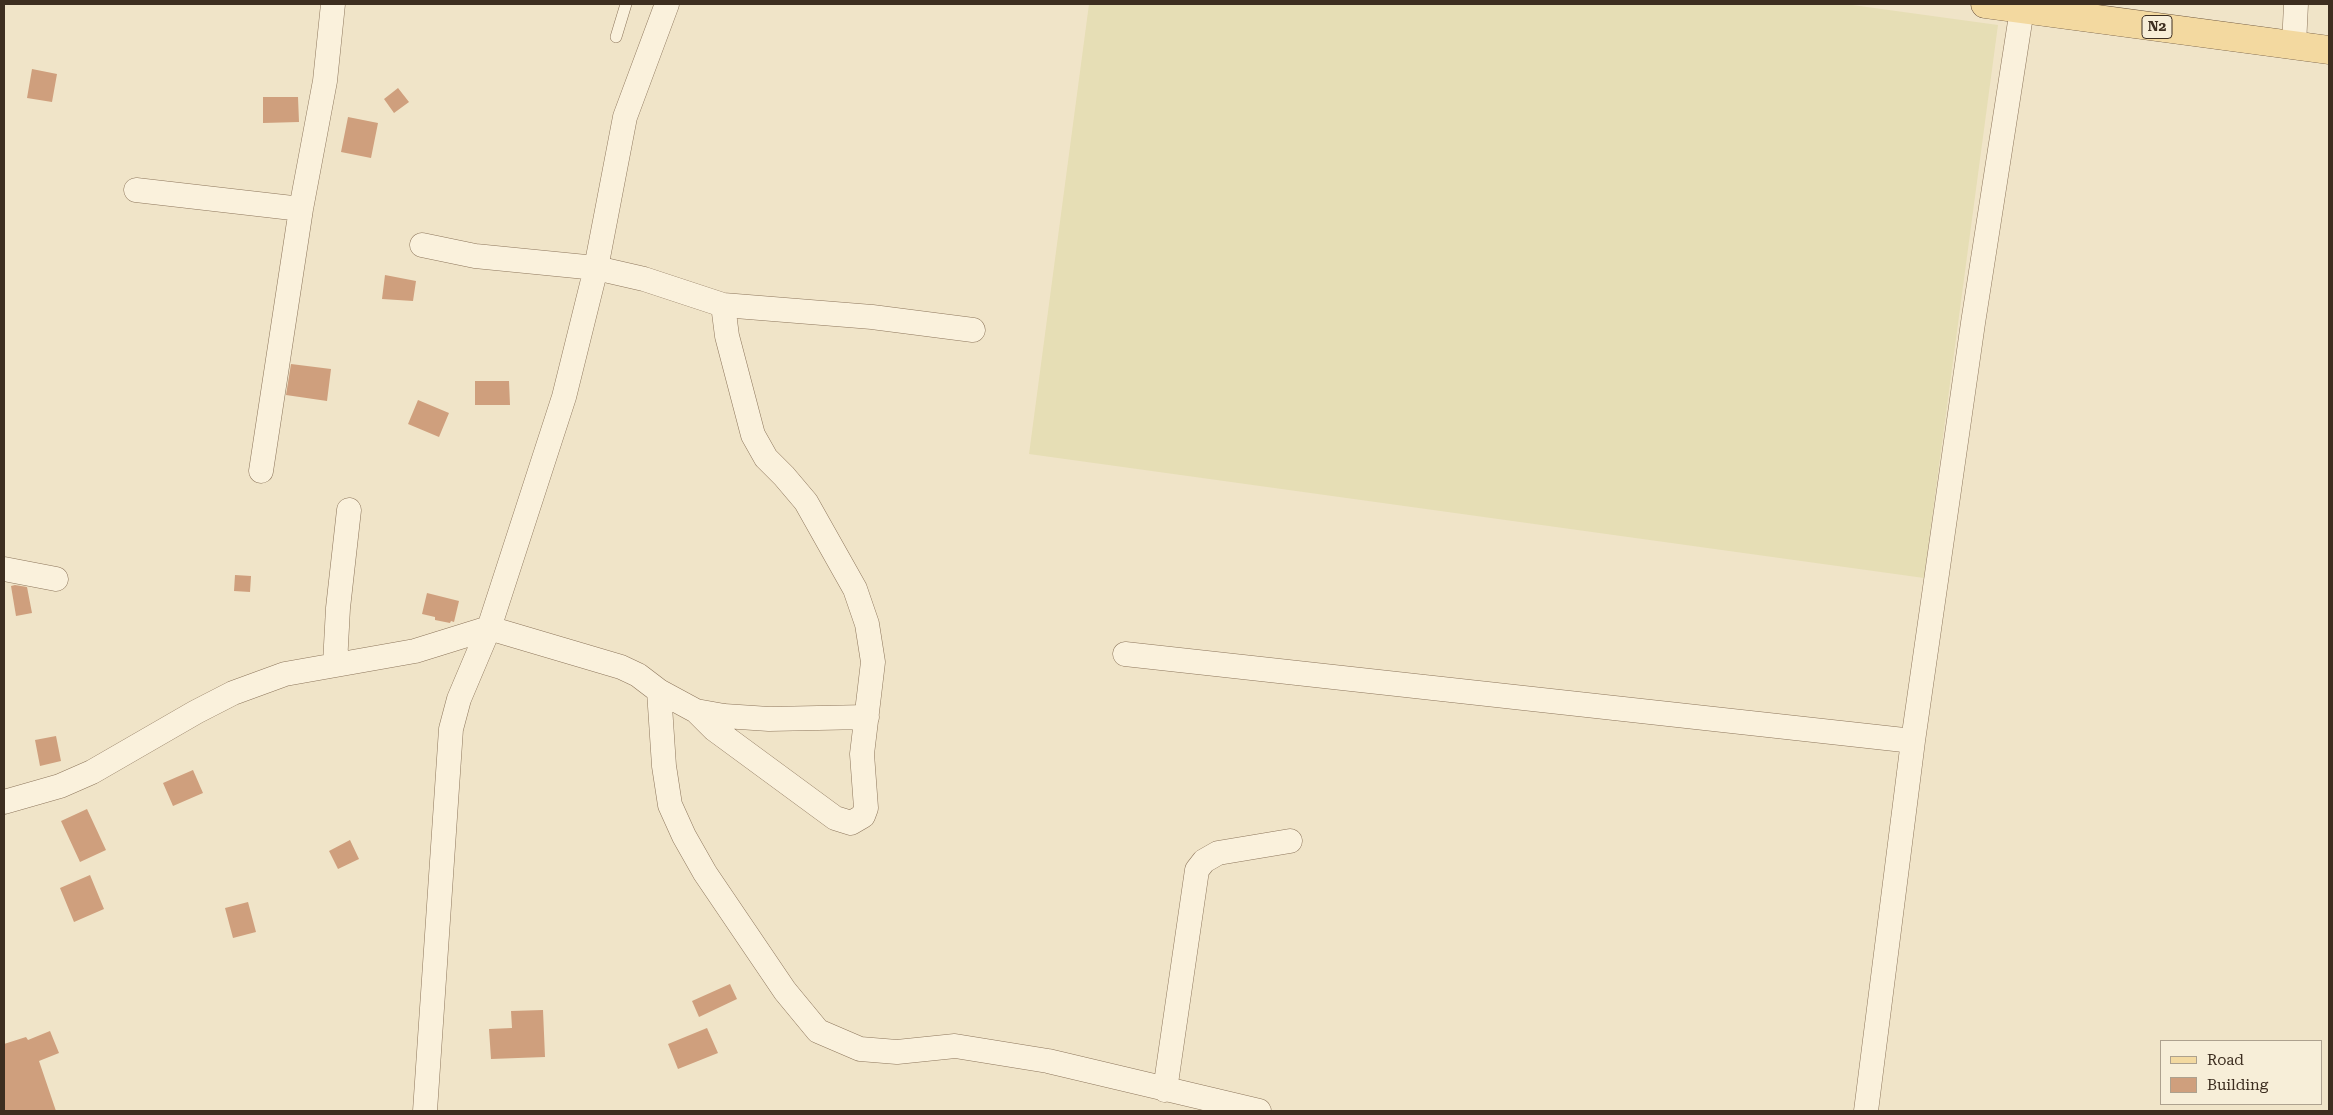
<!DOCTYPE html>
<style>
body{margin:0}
#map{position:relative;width:2333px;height:1115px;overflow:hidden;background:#f0e4c8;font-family:"Roboto Serif",serif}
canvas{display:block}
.frame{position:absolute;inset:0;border:5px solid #3d2e20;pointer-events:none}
.legend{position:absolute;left:2160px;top:1040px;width:162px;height:65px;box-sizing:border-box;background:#f7eed8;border:1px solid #ada18e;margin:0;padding:6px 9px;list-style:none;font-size:15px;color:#3d2e20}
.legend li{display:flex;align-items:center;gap:10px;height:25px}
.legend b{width:25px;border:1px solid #ada18e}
</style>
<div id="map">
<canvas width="2333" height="1115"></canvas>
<div class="frame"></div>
<ul class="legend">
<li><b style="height:6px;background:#f3d9a0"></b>Road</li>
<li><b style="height:14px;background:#cf9f7d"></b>Building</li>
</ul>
</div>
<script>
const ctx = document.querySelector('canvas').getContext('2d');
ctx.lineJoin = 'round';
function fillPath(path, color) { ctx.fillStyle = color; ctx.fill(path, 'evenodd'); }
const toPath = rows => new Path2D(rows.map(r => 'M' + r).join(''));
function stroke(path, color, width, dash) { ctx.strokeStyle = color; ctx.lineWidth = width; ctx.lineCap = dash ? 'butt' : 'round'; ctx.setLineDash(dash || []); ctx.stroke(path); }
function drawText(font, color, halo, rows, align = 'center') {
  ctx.font = font + ' "Roboto Serif",serif'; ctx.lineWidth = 4.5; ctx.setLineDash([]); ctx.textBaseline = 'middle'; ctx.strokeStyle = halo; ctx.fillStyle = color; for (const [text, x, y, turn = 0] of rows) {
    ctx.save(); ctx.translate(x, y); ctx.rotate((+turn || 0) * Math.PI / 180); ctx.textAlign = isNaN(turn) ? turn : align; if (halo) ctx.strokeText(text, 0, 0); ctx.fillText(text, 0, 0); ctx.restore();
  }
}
fillPath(toPath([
 [1089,4,1845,4,1998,25,1924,578,1029,454]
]), '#e6deb5');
fillPath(toPath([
 [32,69,57,74,52,102,27,98],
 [398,88,409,102,394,113,384,99],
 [263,97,298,97,299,122,263,123],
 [348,117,378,123,371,158,341,152],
 [385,275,416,281,413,301,382,299],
 [291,364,331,369,327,401,286,395],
 [475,381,509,381,510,405,475,405],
 [418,400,449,413,439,437,408,424],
 [235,575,251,576,250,592,234,591],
 [15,585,27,587,32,613,16,616,11,586],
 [427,593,459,601,454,622,451,621,450,623,435,620,435,617,422,614],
 [56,736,61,761,40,766,35,740],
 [193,770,203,793,173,806,163,783],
 [87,809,106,850,80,862,61,821],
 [350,840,359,859,338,869,329,851],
 [90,875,104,909,74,922,60,888],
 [248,902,256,932,233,938,225,908],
 [730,984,737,999,699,1017,692,1001],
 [543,1010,545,1057,491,1059,489,1029,512,1028,511,1011],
 [707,1028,718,1053,678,1069,668,1044],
 [50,1031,59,1053,39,1061,56,1111,4,1111,4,1044,26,1037,28,1040]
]), '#cf9f7d');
const lane = toPath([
 [616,37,626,4]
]);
const street = toPath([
 [2294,45,2296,4],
 [136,190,301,209],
 [422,245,475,256,596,268,644,279,723,305,727,336,753,435,766,458,784,476,806,502,855,589,867,624,873,662,862,754,866,808,863,816,851,823,835,818,714,729,696,711],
 [723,305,872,317,973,330],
 [261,471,301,209,325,81,333,4],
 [4,569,56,579],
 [1125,654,1913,741],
 [335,664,338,608,349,510],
 [659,691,664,766,670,805,684,836,705,873,785,991,818,1031,860,1049,897,1052,955,1046,1048,1061,1259,1111],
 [4,802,60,786,92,772,196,712,233,693,285,674,415,651,489,628,621,667,638,675,659,691,696,711,724,716,769,719,867,717],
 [1165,1090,1197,870,1204,861,1218,853,1290,841],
 [425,1111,451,729,459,699,489,628,564,397,596,268,625,117,667,4],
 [1866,1111,1913,741,1973,323,2022,9]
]);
const primary = toPath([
 [1985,4,2329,50]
]);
stroke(lane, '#8d765c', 12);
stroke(street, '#8d765c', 25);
stroke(primary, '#5b4430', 29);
stroke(lane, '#faf1dc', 11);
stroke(street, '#faf1dc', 24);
stroke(primary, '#f3d9a0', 28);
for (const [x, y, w] of [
 [2157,27,30]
]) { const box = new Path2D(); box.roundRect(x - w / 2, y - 11.5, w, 23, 4); ctx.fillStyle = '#f7eed8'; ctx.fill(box); stroke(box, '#3d2e20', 1); }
drawText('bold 14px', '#3d2e20', null, [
 ["N2",2157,27]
]);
</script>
